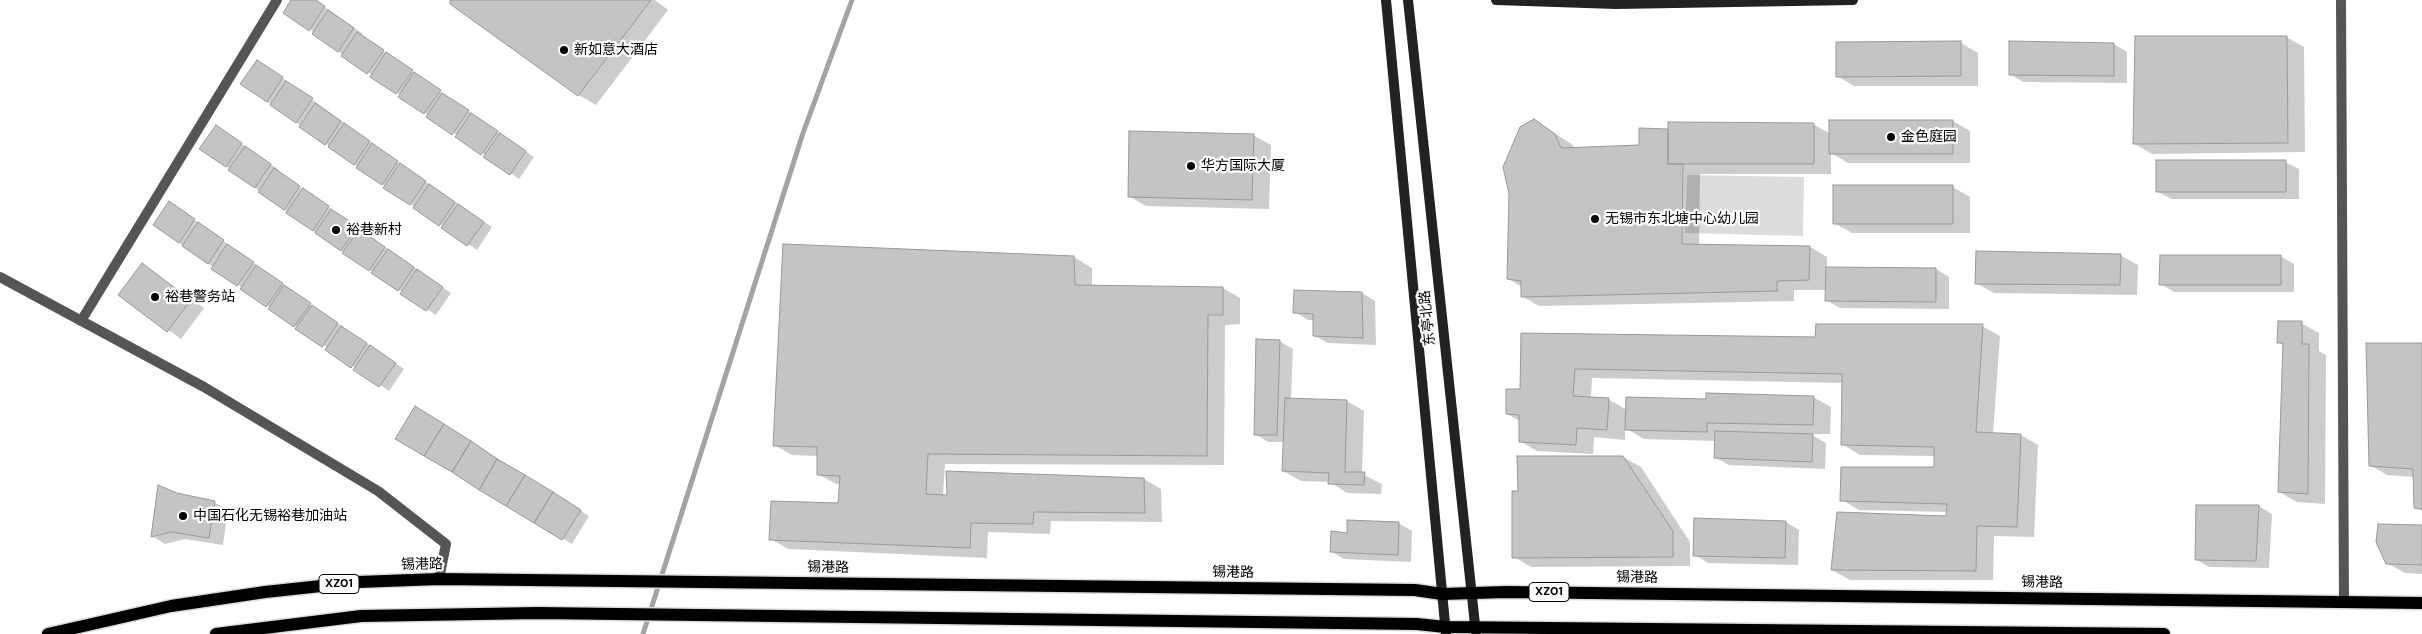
<!DOCTYPE html>
<meta charset="utf-8">
<style>
body{margin:0}
canvas{display:block;background:#fff}
</style>
<canvas width="2422" height="634"></canvas>
<script>
const ctx = document.querySelector('canvas').getContext('2d');
ctx.lineJoin = 'round';
function fillPath(path, color) { ctx.fillStyle = color; ctx.fill(path, 'evenodd'); }
const toPath = rows => new Path2D(rows.map(r => 'M' + r).join(''));
function stroke(path, color, width, dash) { ctx.strokeStyle = color; ctx.lineWidth = width; ctx.lineCap = dash ? 'butt' : 'round'; ctx.setLineDash(dash || []); ctx.stroke(path); }
function drawText(font, color, halo, rows, align = 'center') {
  ctx.font = font + ' "DM Sans","Noto Sans SC",sans-serif'; ctx.lineWidth = 4.5; ctx.setLineDash([]); ctx.textBaseline = 'middle'; ctx.strokeStyle = halo; ctx.fillStyle = color; for (const [text, x, y, turn = 0] of rows) {
    ctx.save(); ctx.translate(x, y); ctx.rotate((+turn || 0) * Math.PI / 180); ctx.textAlign = isNaN(turn) ? turn : align; if (halo) ctx.strokeText(text, 0, 0); ctx.fillText(text, 0, 0); ctx.restore();
  }
}
fillPath(toPath([
 [1687,175,1804,177,1803,236,1685,233]
]), '#dcdcdc');
fillPath(toPath([
 [293,0,315,0,363,34,361,36,534,157,519,179,314,34],
 [451,0,655,0,668,10,596,105,579,95,452,4],
 [2286,37,2304,47,2305,152,2152,154,2135,144],
 [1961,43,1978,53,1978,86,1854,86,1837,76],
 [2114,44,2127,52,2127,83,2023,82,2010,74],
 [266,66,406,168,492,227,477,250,358,167,267,101],
 [1534,120,1573,145,1574,149,1640,146,1670,130,1813,124,1831,134,1953,121,1970,131,1970,163,1848,163,1831,153,1831,174,1700,174,1699,246,1810,247,1827,257,1827,268,1936,269,1949,277,1949,309,1840,308,1826,300,1827,290,1794,290,1794,301,1539,306,1522,296,1522,287,1508,279],
 [225,132,279,170,278,172,451,293,436,315,316,233,226,166],
 [1253,135,1271,145,1269,209,1146,206,1129,196],
 [2285,162,2299,169,2299,199,2171,199,2157,191],
 [1953,187,1970,197,1970,233,1852,233,1834,223],
 [178,208,318,310,404,369,389,391,183,246,179,242],
 [784,245,1074,257,1092,268,1092,287,1223,288,1240,298,1240,324,1225,325,1224,465,945,464,943,496,1144,479,1161,489,1162,522,1051,521,1050,534,988,532,987,558,788,549,771,539,839,504,840,484,836,484,818,474,818,456,792,455,774,445],
 [2120,255,2138,265,2137,295,1994,293,1976,283],
 [2280,256,2294,264,2294,292,2174,292,2161,284],
 [142,264,204,308,181,339,119,295],
 [1295,292,1362,293,1375,301,1376,345,1328,343,1315,336,1314,320,1308,320,1295,312],
 [2301,323,2319,333,2319,351,2326,355,2325,504,2297,502,2279,492,2284,346,2278,342],
 [1982,326,2000,336,1993,434,2021,435,2038,445,2034,537,1994,536,1993,580,1850,580,1832,570,1947,517,1947,512,1859,510,1842,500,1935,468,1935,456,1860,455,1842,444,1843,383,1592,378,1591,398,1608,399,1627,410,1707,400,1813,397,1831,407,1830,434,1810,434,1826,443,1825,469,1729,465,1716,458,1716,441,1644,439,1625,428,1625,440,1594,437,1593,454,1537,451,1520,441,1520,421,1507,414,1521,391,1523,334,1816,338],
 [1279,341,1293,349,1291,399,1347,401,1364,411,1362,474,1382,484,1381,494,1347,493,1330,482,1301,481,1283,471,1284,442,1268,442,1255,434],
 [2422,345,2422,511,2415,508,2415,477,2387,475,2370,465],
 [424,412,589,516,572,544,397,438],
 [1623,457,1641,467,1690,542,1690,566,1531,567,1514,557,1519,492],
 [177,494,214,502,228,510,223,545,185,539,165,544,152,536],
 [2259,506,2272,514,2269,568,2209,567,2196,559],
 [1786,522,1799,530,1798,565,1708,563,1695,555],
 [1398,523,1412,531,1411,562,1344,559,1331,551,1348,535],
 [2422,527,2422,574,2405,573,2387,563]
]), '#0003');
stroke(toPath([
 [643,634,803,133,852,0]
]), '#a3a3a3', 5);
const building = toPath([
 [291,0,316,0,325,6,309,31,283,13,291,0],
 [450,0,651,0,578,96,450,4,450,0],
 [328,10,354,28,338,52,312,34,328,10],
 [357,32,384,50,367,74,341,56,357,32],
 [2135,36,2287,36,2288,143,2133,144,2135,36],
 [1961,41,1961,76,1836,77,1836,42,1961,41],
 [2009,41,2114,43,2114,76,2009,75,2009,41],
 [386,52,413,70,396,94,370,77,386,52],
 [257,60,283,77,267,102,240,84,257,60],
 [414,72,441,90,424,114,398,97,414,72],
 [286,81,313,98,296,123,270,105,286,81],
 [442,93,469,110,452,135,426,117,442,93],
 [315,103,341,121,325,145,299,127,315,103],
 [471,113,498,131,481,155,455,137,471,113],
 [1534,119,1555,134,1561,148,1639,145,1639,128,1668,129,1668,164,1683,164,1682,244,1810,246,1809,280,1777,281,1777,291,1521,297,1521,281,1507,279,1509,194,1503,167,1520,127,1534,119],
 [1829,120,1953,120,1953,154,1829,154,1829,120],
 [1668,122,1814,123,1814,164,1668,164,1668,122],
 [344,123,370,141,354,165,328,147,344,123],
 [216,125,242,143,226,167,199,149,216,125],
 [1129,131,1254,134,1252,200,1128,197,1129,131],
 [500,133,526,151,510,175,483,157,500,133],
 [372,143,398,161,382,185,356,168,372,143],
 [245,146,271,164,255,188,228,170,245,146],
 [2156,160,2286,160,2286,192,2156,192,2156,160],
 [400,163,426,181,410,205,383,188,400,163],
 [274,168,300,186,284,210,258,192,274,168],
 [429,184,455,202,439,226,413,208,429,184],
 [1833,185,1953,185,1953,224,1833,224,1833,185],
 [303,188,329,206,313,231,286,213,303,188],
 [169,201,195,219,179,243,153,225,169,201],
 [458,204,484,222,467,246,441,228,458,204],
 [331,209,357,226,341,251,315,233,331,209],
 [198,222,224,240,208,264,182,246,198,222],
 [359,229,385,247,369,271,342,253,359,229],
 [227,244,254,262,237,286,211,269,227,244],
 [783,244,1074,256,1075,285,1223,287,1223,315,1208,315,1207,456,928,454,926,494,947,495,946,471,1144,478,1145,513,1034,512,1033,524,971,523,970,548,769,540,771,501,838,503,840,476,817,475,817,447,773,446,783,244],
 [388,249,414,267,398,291,371,273,388,249],
 [1976,251,2121,254,2120,285,1975,284,1976,251],
 [2160,255,2281,255,2281,285,2159,285,2160,255],
 [142,263,191,300,167,332,118,295,142,263],
 [256,265,283,283,266,307,240,289,256,265],
 [1826,267,1936,268,1936,302,1825,301,1826,267],
 [417,269,443,287,426,311,400,294,417,269],
 [284,285,311,303,294,327,268,309,284,285],
 [1294,290,1362,292,1363,338,1313,336,1313,314,1293,313,1294,290],
 [312,305,338,323,322,347,295,329,312,305],
 [2278,321,2302,321,2302,344,2309,344,2308,494,2278,492,2283,343,2277,343,2278,321],
 [1816,324,1983,324,1976,432,2021,434,2017,527,1977,526,1976,571,1831,570,1837,512,1946,516,1947,504,1840,501,1841,467,1934,467,1934,447,1841,445,1842,374,1575,369,1573,396,1609,398,1607,430,1577,428,1576,445,1519,442,1519,415,1506,414,1506,389,1520,389,1521,333,1815,337,1816,324],
 [341,326,367,343,351,368,325,350,341,326],
 [1256,339,1280,340,1277,435,1254,435,1256,339],
 [2366,343,2422,343,2422,509,2414,508,2413,469,2369,466,2366,343],
 [370,345,396,363,379,387,353,370,370,345],
 [1706,393,1814,396,1813,425,1707,423,1707,432,1625,430,1626,397,1706,399,1706,393],
 [1285,398,1347,400,1345,472,1365,472,1364,485,1328,484,1329,473,1282,471,1285,398],
 [415,406,444,424,424,456,395,439,415,406],
 [444,424,471,441,452,472,424,456,444,424],
 [1715,431,1813,434,1812,462,1714,458,1715,431],
 [471,441,497,459,479,490,452,472,471,441],
 [1517,456,1623,456,1673,531,1673,557,1512,558,1512,491,1518,491,1517,456],
 [497,459,525,475,506,506,479,490,497,459],
 [525,475,553,492,534,523,506,506,525,475],
 [158,485,177,493,215,501,209,538,171,532,151,537,158,485],
 [553,492,581,510,562,540,534,523,553,492],
 [2196,505,2259,505,2256,561,2195,560,2196,505],
 [1694,518,1786,521,1785,558,1693,556,1694,518],
 [1347,520,1399,522,1398,555,1330,552,1331,531,1347,533,1347,520],
 [2378,524,2422,525,2422,565,2386,564,2376,542,2378,524]
]);
fillPath(building, '#c4c4c4');
stroke(building, '#999', 1);
const primary = toPath([
 [48,634,171,606,265,592,358,582,439,579,1415,590,1442,594,1506,592,2422,603],
 [216,634,361,616,538,613,1417,624,1445,627,2164,634]
]);
stroke(primary, '#dbdbdb', 15);
stroke(toPath([
 [2341,0,2344,602],
 [0,277,204,387,378,491,446,544,439,579],
 [81,321,277,0]
]), '#555', 10);
stroke(toPath([
 [1386,0,1446,634],
 [1408,0,1476,634],
 [1496,0,1616,4,1853,0]
]), '#222', 10);
stroke(primary, '#000', 12);
for (const [x, y, r, color] of [
 [564,50,5,"#000"],
 [1891,137,5,"#000"],
 [1191,166,5,"#000"],
 [1595,219,5,"#000"],
 [336,230,5,"#000"],
 [155,297,5,"#000"],
 [183,516,5,"#000"]
]) { const dot = new Path2D(); dot.arc(x, y, r, 0, 2 * Math.PI); ctx.fillStyle = color; ctx.fill(dot); stroke(dot, '#fff', 2); }
for (const [x, y, w] of [
 [339,584,40],
 [1549,592,40]
]) { const box = new Path2D(); box.roundRect(x - w / 2, y - 9.5, w, 19, 4); ctx.fillStyle = '#fff'; ctx.fill(box); stroke(box, '#000', 1); }
drawText('bold 12px', '#000', null, [
 ["XZ01",339,584],
 ["XZ01",1549,592]
]);
drawText('14px', '#000', '#fff', [
 ["新如意大酒店",574,50],
 ["金色庭园",1901,137],
 ["华方国际大厦",1201,166],
 ["无锡市东北塘中心幼儿园",1605,219],
 ["裕巷新村",346,230],
 ["裕巷警务站",165,297],
 ["中国石化无锡裕巷加油站",193,516]
], 'left');
drawText('14px', '#000', '#fff', [
 ["东亭北路",1428,318,-96],
 ["锡港路",422,565,-1],
 ["锡港路",828,568,1],
 ["锡港路",1233,573,1],
 ["锡港路",1637,578,1],
 ["锡港路",2042,583,1]
]);
</script>
